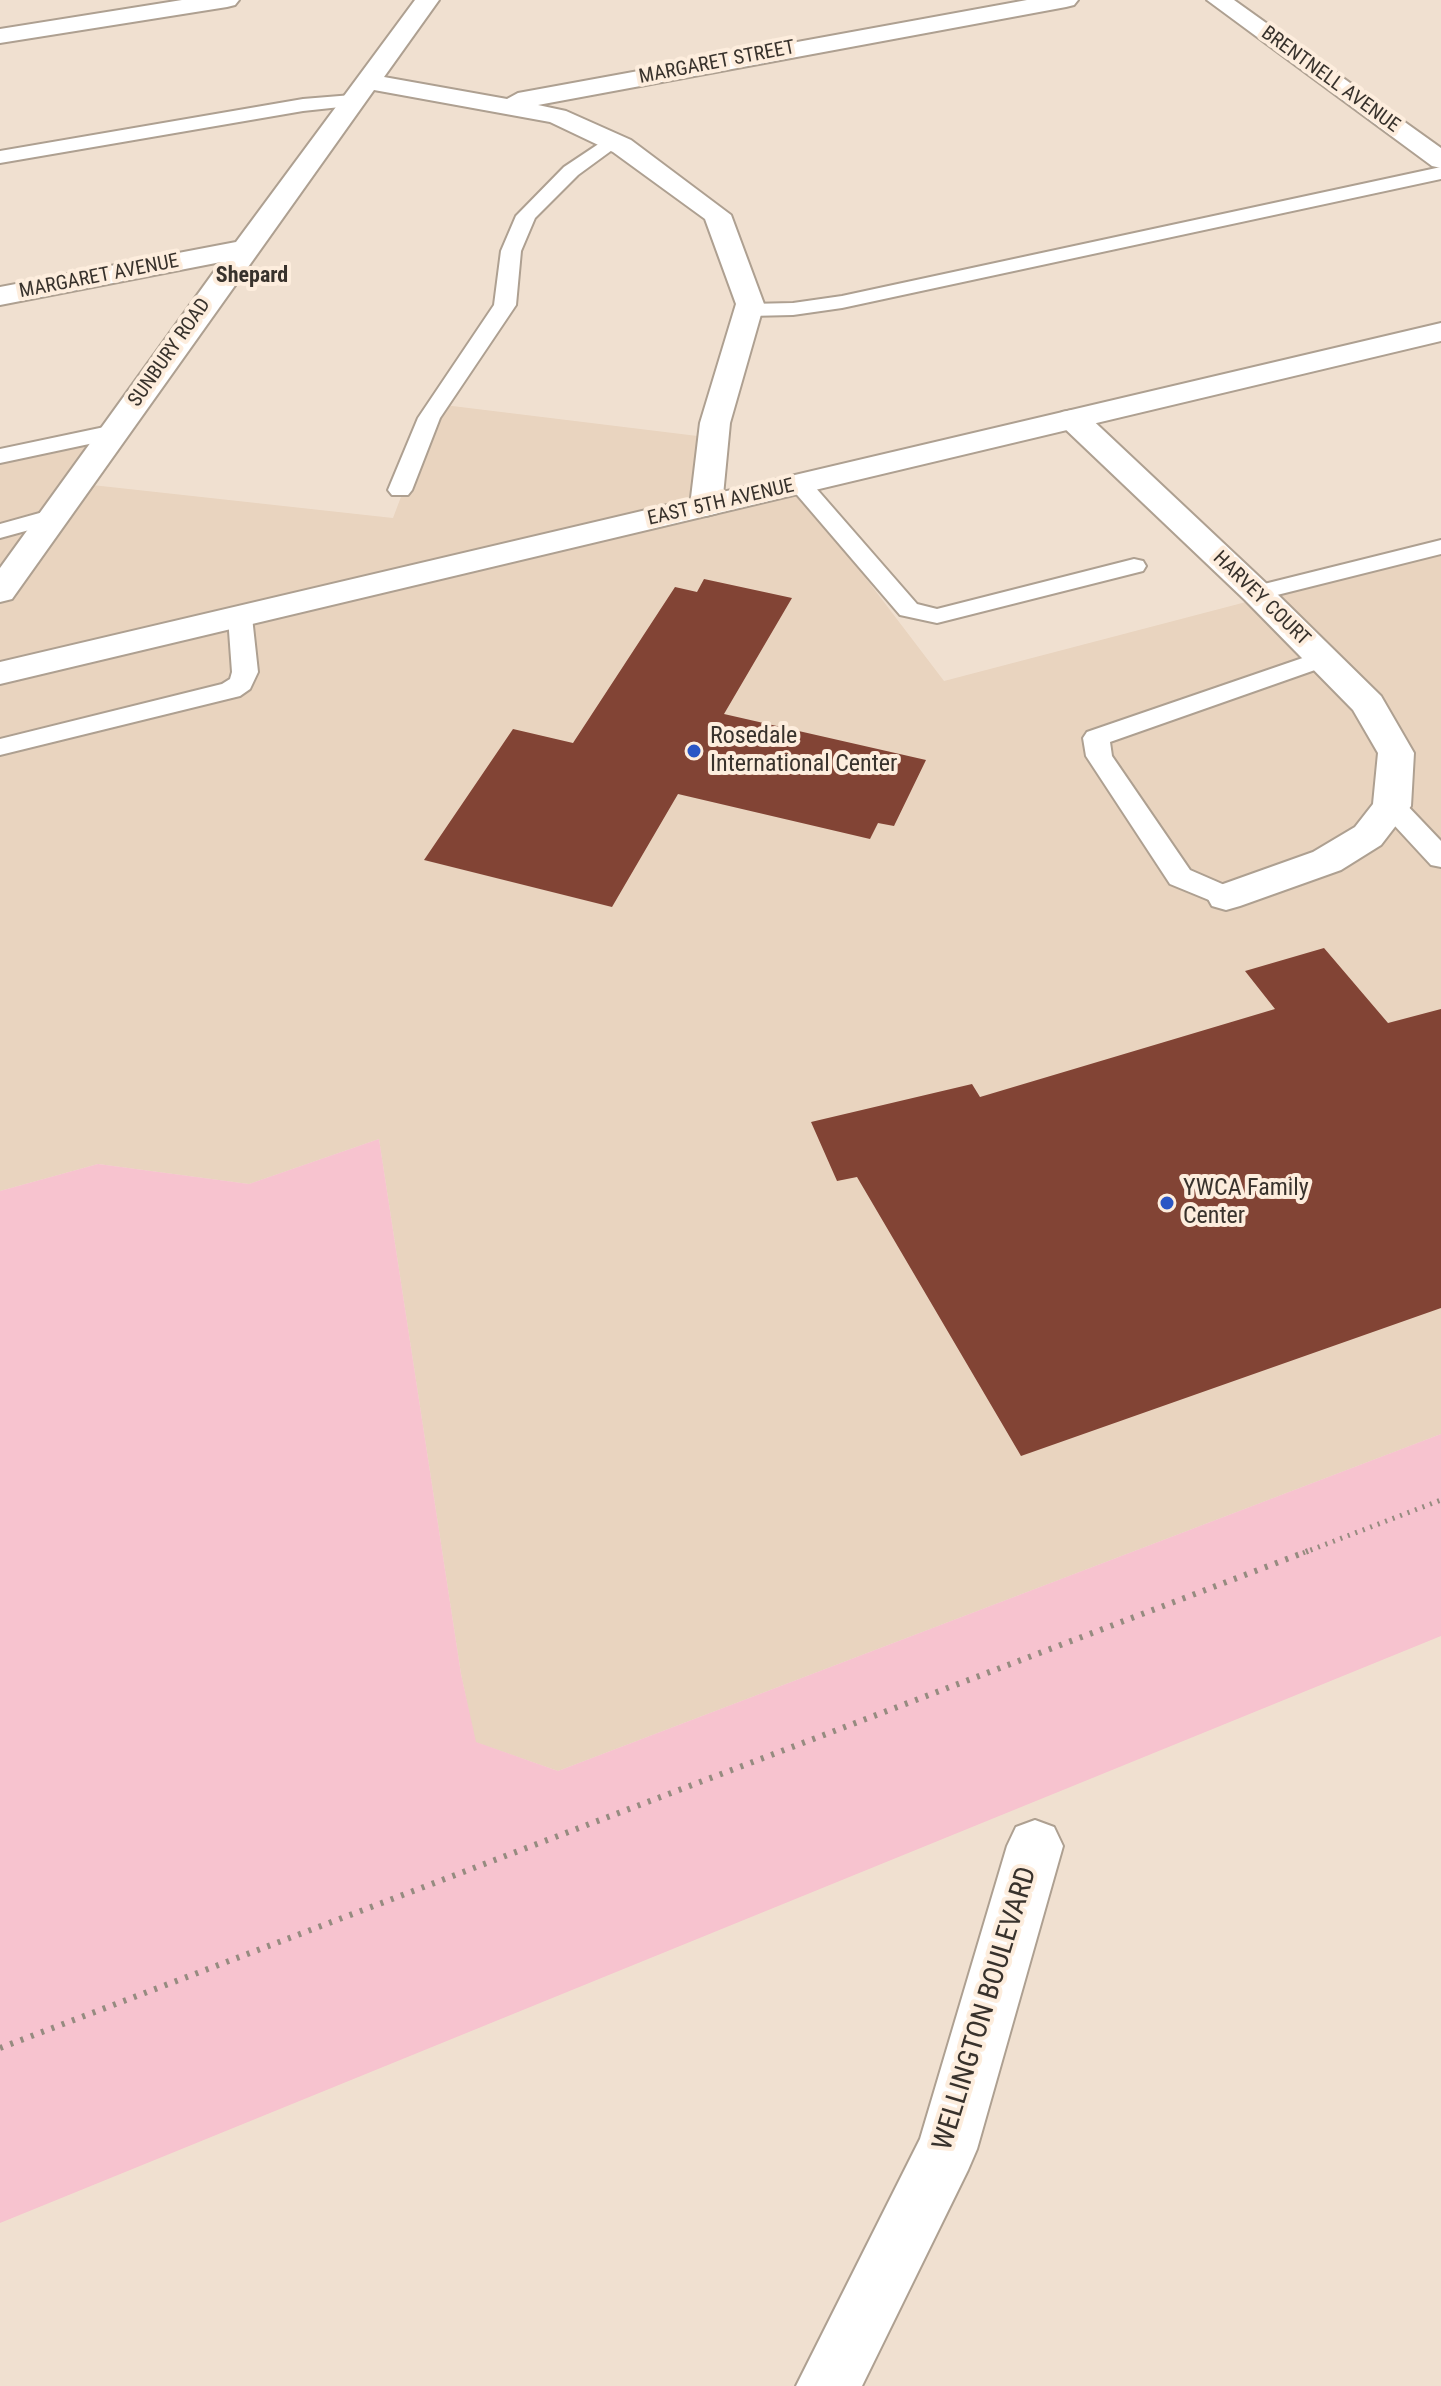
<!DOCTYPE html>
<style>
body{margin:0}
canvas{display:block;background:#f0e0d0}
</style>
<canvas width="1441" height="2386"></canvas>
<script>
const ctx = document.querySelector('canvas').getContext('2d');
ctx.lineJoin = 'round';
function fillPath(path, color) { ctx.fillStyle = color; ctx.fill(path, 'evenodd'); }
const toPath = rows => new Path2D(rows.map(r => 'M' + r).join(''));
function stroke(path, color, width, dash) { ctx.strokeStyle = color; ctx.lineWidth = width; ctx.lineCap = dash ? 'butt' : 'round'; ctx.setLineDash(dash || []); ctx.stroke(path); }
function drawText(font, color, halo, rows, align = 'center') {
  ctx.font = font + ' "Roboto Condensed",sans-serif'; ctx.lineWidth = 8; ctx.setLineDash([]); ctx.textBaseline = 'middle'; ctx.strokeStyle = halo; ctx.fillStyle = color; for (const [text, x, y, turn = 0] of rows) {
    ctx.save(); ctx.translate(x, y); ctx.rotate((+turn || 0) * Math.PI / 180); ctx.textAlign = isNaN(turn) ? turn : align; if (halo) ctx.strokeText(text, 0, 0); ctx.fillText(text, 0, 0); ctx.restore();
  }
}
fillPath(toPath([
 [436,404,722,439,719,508,798,489,944,681,1441,551,1441,1434,558,1771,475,1742,461,1674,379,1139,249,1184,98,1164,0,1191,0,457,115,433,83,484,393,518]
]), '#e9d4bf');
fillPath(toPath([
 [379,1139,461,1674,476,1742,558,1771,1441,1434,1441,1636,0,2223,0,1191,98,1164,249,1184]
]), '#f7c3cf');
fillPath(toPath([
 [704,579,792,598,724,714,926,760,894,826,878,823,870,839,678,794,612,907,424,860,513,729,573,743,675,587,697,592],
 [1324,948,1388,1023,1441,1009,1441,1308,1021,1456,857,1177,837,1181,811,1122,972,1084,980,1097,1275,1009,1245,971]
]), '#824435');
const lane = toPath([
 [352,95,361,101,359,105,303,111,0,163,0,151,303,99,352,95],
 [612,135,621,141,619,145,578,175,535,218,521,251,516,305,440,418,412,490,408,495,392,495,388,490,418,418,494,305,501,251,516,216,564,167,612,135],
 [1441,167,1441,179,842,308,793,315,749,316,738,310,749,304,793,303,842,296,1441,167],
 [114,425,122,427,125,432,122,437,0,463,0,449,114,425],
 [800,477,808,479,917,604,937,609,1134,559,1143,561,1146,566,1143,571,937,623,900,615,792,489,788,484,792,479,800,477],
 [54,509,62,511,66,516,62,521,0,538,0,524,54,509],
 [1441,540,1441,554,1257,600,1248,598,1245,593,1248,588,1441,540],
 [240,610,249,612,252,617,258,672,250,689,240,696,0,755,0,739,222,684,230,679,232,672,228,617,231,612,240,610],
 [1323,651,1332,654,1336,659,1332,664,1110,742,1112,756,1190,870,1236,890,1240,897,1236,904,1226,907,1170,884,1086,756,1083,738,1087,732,1323,651],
 [1392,797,1402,800,1441,841,1441,867,1431,865,1382,812,1378,806,1382,800,1392,797]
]);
const street = toPath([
 [182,0,239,0,235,5,227,7,0,43,0,29,182,0],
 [415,0,439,0,384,77,507,99,518,93,1027,0,1078,0,1074,5,1066,7,538,105,566,111,631,140,731,215,764,304,730,423,722,506,717,513,706,516,695,513,690,506,700,423,736,304,705,219,613,152,550,122,374,90,12,599,0,602,0,568,221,262,0,305,0,287,236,242,415,0],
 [1207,0,1234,0,1441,148,1441,168,1432,166,1207,0],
 [1073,410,1084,412,1269,586,1381,696,1414,753,1411,806,1381,845,1341,870,1240,906,1226,910,1212,906,1207,897,1212,888,1313,852,1355,827,1373,804,1378,753,1353,710,1245,600,1062,426,1058,419,1062,412,1073,410],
 [1035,1820,1054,1827,1063,1846,977,2149,968,2170,862,2386,796,2386,920,2139,1007,1846,1016,1827,1035,1820]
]);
const secondary = toPath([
 [1441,323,1441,341,0,684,0,662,1441,323]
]);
stroke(lane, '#aea091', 4);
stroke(street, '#aea091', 4);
stroke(secondary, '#aea091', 4);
stroke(toPath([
 [1303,1553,1441,1500]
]), '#968b80', 5, [2, 6]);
stroke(toPath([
 [0,2048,1308,1551]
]), '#968b80', 6, [3, 8]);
fillPath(lane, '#fff');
fillPath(street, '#fff');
fillPath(secondary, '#fff');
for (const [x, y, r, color] of [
 [694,751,8,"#2a56c5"],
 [1167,1203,8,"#2a56c5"]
]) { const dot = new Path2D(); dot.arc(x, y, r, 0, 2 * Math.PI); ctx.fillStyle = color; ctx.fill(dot); stroke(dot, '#fdeddd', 3); }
drawText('20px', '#38322c', '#fdeddd', [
 ["MARGARET STREET",717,63,-11],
 ["BRENTNELL AVENUE",1330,80,36],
 ["MARGARET AVENUE",99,277,-11],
 ["SUNBURY ROAD",170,353,-55],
 ["EAST 5TH AVENUE",721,503,-13],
 ["HARVEY COURT",1261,599,44]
]);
drawText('bold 22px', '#38322c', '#fdeddd', [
 ["Shepard",252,276]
]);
drawText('24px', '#38322c', '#fdeddd', [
 ["Rosedale",710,737],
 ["International Center",710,765],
 ["YWCA Family",1183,1189],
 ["Center",1183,1217]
], 'left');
drawText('28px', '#38322c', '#fdeddd', [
 ["WELLINGTON BOULEVARD",986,2009,-73]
]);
</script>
